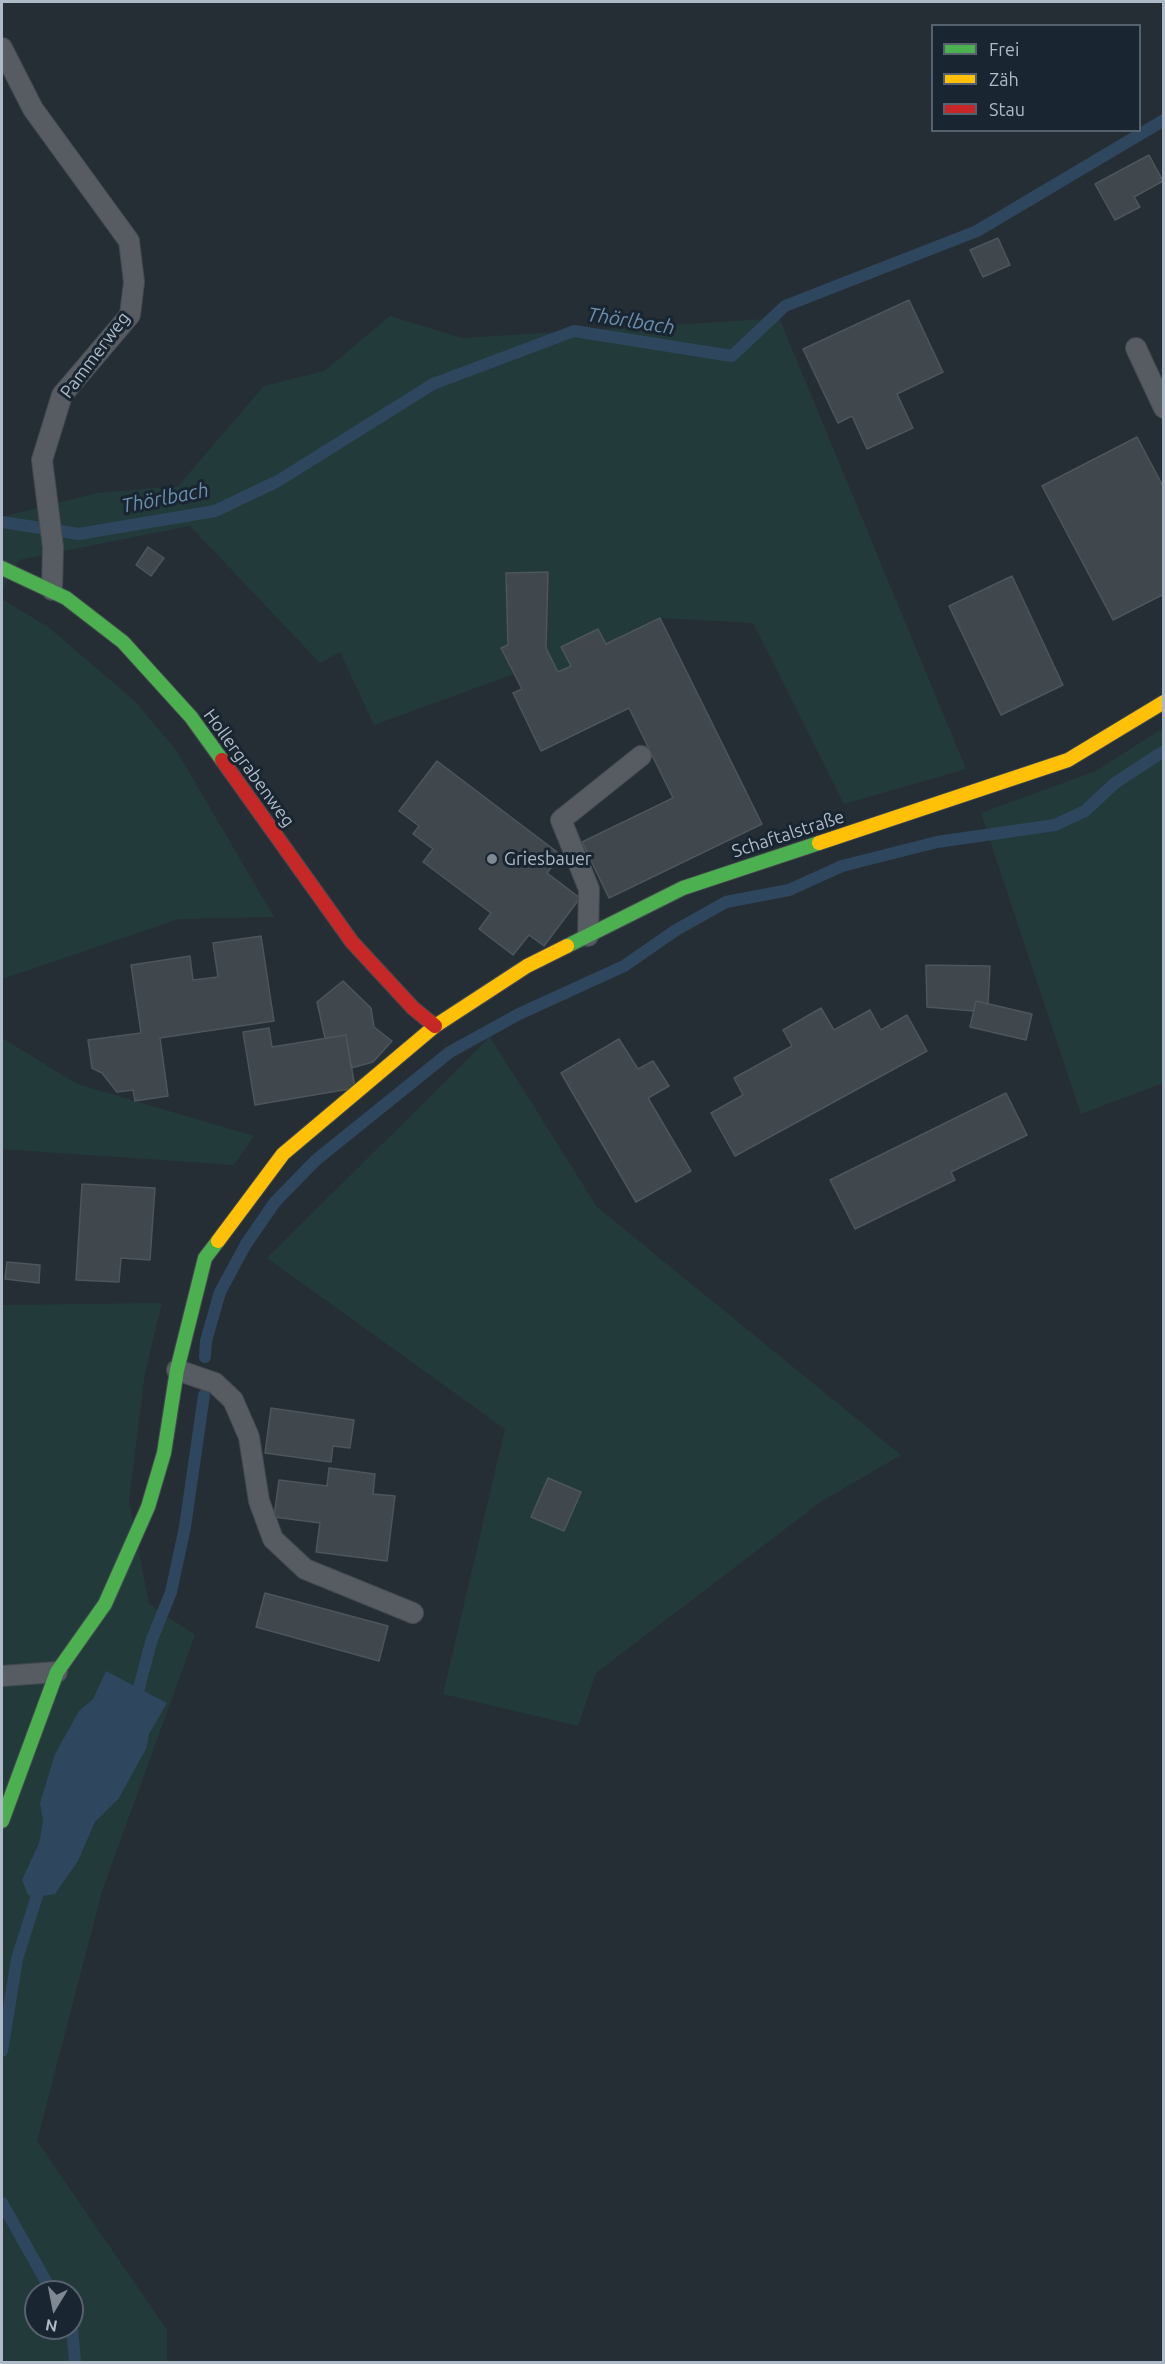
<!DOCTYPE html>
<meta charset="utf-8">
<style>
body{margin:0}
#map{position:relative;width:1165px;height:2364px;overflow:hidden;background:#262e35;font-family:Ubuntu,sans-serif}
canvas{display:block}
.frame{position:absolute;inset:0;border:3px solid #aebac7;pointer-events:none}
.legend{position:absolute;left:931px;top:24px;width:210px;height:108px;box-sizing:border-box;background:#192530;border:2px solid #55616c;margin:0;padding:8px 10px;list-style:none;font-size:18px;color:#aebac7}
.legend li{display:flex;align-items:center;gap:12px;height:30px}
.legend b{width:30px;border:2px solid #55616c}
.north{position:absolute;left:24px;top:2280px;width:60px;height:60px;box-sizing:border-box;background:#192530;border:2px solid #55616c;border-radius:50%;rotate:190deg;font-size:16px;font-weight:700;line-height:24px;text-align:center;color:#aebac7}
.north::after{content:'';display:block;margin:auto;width:21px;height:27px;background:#7e8994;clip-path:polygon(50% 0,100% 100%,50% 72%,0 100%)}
</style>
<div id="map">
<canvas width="1165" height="2364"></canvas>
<div class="frame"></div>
<ul class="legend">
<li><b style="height:8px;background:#4caf50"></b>Frei</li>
<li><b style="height:8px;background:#ffc107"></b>Zäh</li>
<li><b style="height:8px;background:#c62828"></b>Stau</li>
</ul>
<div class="north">N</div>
</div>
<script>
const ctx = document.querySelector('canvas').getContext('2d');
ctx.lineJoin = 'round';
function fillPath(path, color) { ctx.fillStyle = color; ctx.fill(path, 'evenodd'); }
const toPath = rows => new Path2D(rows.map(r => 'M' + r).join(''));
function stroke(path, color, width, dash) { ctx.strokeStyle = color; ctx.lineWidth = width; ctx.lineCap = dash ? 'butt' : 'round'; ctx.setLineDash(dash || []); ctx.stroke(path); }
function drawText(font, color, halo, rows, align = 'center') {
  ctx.font = font + ' Ubuntu,sans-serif'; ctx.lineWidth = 6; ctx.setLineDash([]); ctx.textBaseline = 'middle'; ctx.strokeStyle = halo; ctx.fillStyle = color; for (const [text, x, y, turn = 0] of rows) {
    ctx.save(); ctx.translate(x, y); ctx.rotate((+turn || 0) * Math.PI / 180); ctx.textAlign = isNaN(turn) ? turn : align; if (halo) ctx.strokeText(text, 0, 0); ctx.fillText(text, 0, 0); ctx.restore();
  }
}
fillPath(toPath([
 [785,306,778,315,966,769,844,804,753,623,660,618,606,644,598,629,562,647,571,666,558,672,546,648,547,572,506,573,508,645,502,648,514,674,374,725,340,652,320,663,190,526,19,560,2,590,2,517,97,493,178,486,264,386,324,371,390,316,462,338,766,319],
 [2,599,48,627,134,700,176,750,274,917,179,919,2,979],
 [1163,728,1163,1083,1081,1114,981,813,1096,771],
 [490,1037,597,1207,901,1455,822,1501,596,1673,578,1726,443,1694,505,1429,267,1258],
 [2,1038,77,1084,254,1136,234,1165,2,1149],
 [162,1303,145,1373,129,1501,149,1604,195,1635,102,1891,37,2141,167,2330,167,2362,2,2362,2,1305],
 [106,1672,166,1703,149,1734,147,1747,119,1797,95,1822,78,1861,55,1894,32,1857,39,1843,43,1821,79,1711,93,1699],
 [36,2292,72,2292,72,2328,36,2328]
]), '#233a3b');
fillPath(toPath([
 [106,1671,167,1703,149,1734,147,1747,119,1798,95,1822,78,1861,55,1894,35,1897,28,1895,22,1880,39,1843,43,1821,40,1803,55,1754,79,1711,93,1699]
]), '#2f475e');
stroke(toPath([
 [2,522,79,534,215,511,278,481,433,384,574,331,732,356,785,306,977,231,1164,120],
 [205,1357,206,1341,220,1292,246,1244,275,1202,316,1160,450,1052,519,1014,624,966,676,930,726,902,789,890,842,866,937,842,1055,825,1085,811,1115,783,1164,751],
 [132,1701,139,1688,151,1642,171,1592,185,1527,204,1395],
 [2,2051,17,1959,41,1883],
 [2,2203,52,2292],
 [72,2327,75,2362]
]), '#2f475e', 12);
const building = toPath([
 [1149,155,1163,181,1134,197,1140,207,1115,220,1095,184,1149,155],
 [998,238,1010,265,983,277,970,250,998,238],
 [909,300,943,372,897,394,913,428,867,449,852,416,838,423,803,349,909,300],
 [1137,437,1164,488,1164,594,1113,620,1042,486,1137,437],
 [148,547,164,558,151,576,136,565,148,547],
 [548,572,546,648,558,672,571,666,561,647,598,629,606,644,660,618,762,824,609,898,582,842,673,798,629,708,541,751,513,693,522,689,501,648,508,645,506,573,548,572],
 [1012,576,1063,685,1001,715,949,606,1012,576],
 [437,761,561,855,547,873,580,898,544,946,529,935,513,955,479,929,491,913,423,862,433,849,413,834,419,826,399,811,437,761],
 [261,936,274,1021,160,1038,168,1096,135,1101,133,1090,117,1092,102,1073,92,1068,88,1040,141,1033,131,965,190,956,193,980,218,977,213,943,261,936],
 [926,965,990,966,988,1004,976,1001,974,1011,927,1007,926,965],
 [343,981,371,1008,374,1027,392,1041,373,1062,351,1068,346,1035,325,1038,317,1002,343,981],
 [976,1001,1032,1014,1026,1040,970,1027,976,1001],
 [821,1008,834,1030,870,1010,881,1030,907,1015,927,1051,735,1156,711,1113,743,1095,734,1078,792,1046,783,1030,821,1008],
 [269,1028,272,1047,346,1035,355,1088,255,1105,243,1032,269,1028],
 [619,1039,638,1069,653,1061,669,1086,648,1098,691,1171,636,1202,561,1073,619,1039],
 [1006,1093,1027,1135,951,1172,955,1180,855,1229,830,1180,1006,1093],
 [82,1184,155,1188,150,1260,121,1258,119,1282,76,1280,82,1184],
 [7,1262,40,1265,39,1283,5,1279,7,1262],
 [271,1408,354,1420,350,1448,333,1446,331,1462,265,1453,271,1408],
 [329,1468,375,1474,373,1494,395,1496,387,1561,316,1552,320,1523,274,1517,279,1480,327,1486,329,1468],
 [548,1478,581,1492,564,1531,531,1517,548,1478],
 [265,1593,388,1626,379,1661,256,1627,265,1593]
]);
fillPath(building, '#40474d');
stroke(building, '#4d555d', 1.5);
const lane = toPath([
 [2,48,33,109,129,241,134,282,130,315,62,395,42,460,53,547,52,590],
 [1136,348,1164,408],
 [588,936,589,889,561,820,641,756],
 [177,1370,215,1383,233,1400,249,1437,259,1501,273,1539,305,1569,413,1613],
 [2,1676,57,1672]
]);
const fast = toPath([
 [2,568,66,598,123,642,191,717,222,760],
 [567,946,683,888,819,843],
 [2,1821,57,1672,105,1604,148,1507,164,1453,177,1370,205,1258,218,1241]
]);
const slow = toPath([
 [819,843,1068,760,1164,702],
 [218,1241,283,1154,435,1026,527,966,567,946]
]);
const jam = toPath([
 [222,760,352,942,413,1008,435,1026]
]);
stroke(lane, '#444a4f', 22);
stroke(fast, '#444a4f', 16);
stroke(slow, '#444a4f', 16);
stroke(jam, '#444a4f', 16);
stroke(lane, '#565c62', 20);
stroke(fast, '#4caf50', 14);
stroke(slow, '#ffc107', 14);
stroke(jam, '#c62828', 14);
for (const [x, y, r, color] of [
 [492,859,6,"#7e8994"]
]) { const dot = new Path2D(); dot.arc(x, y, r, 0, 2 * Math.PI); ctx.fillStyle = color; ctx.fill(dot); stroke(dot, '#192530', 2); }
drawText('18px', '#aebac7', '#192530', [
 ["Pammerweg",95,355,-53],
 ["Hollergrabenweg",249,768,54],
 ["Schaftalstraße",788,834,-18]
]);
drawText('18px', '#aebac7', '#192530', [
 ["Griesbauer",504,859]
], 'left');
drawText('italic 20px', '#6c8fae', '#192530', [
 ["Thörlbach",631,321,9],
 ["Thörlbach",165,498,-11]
]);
</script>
